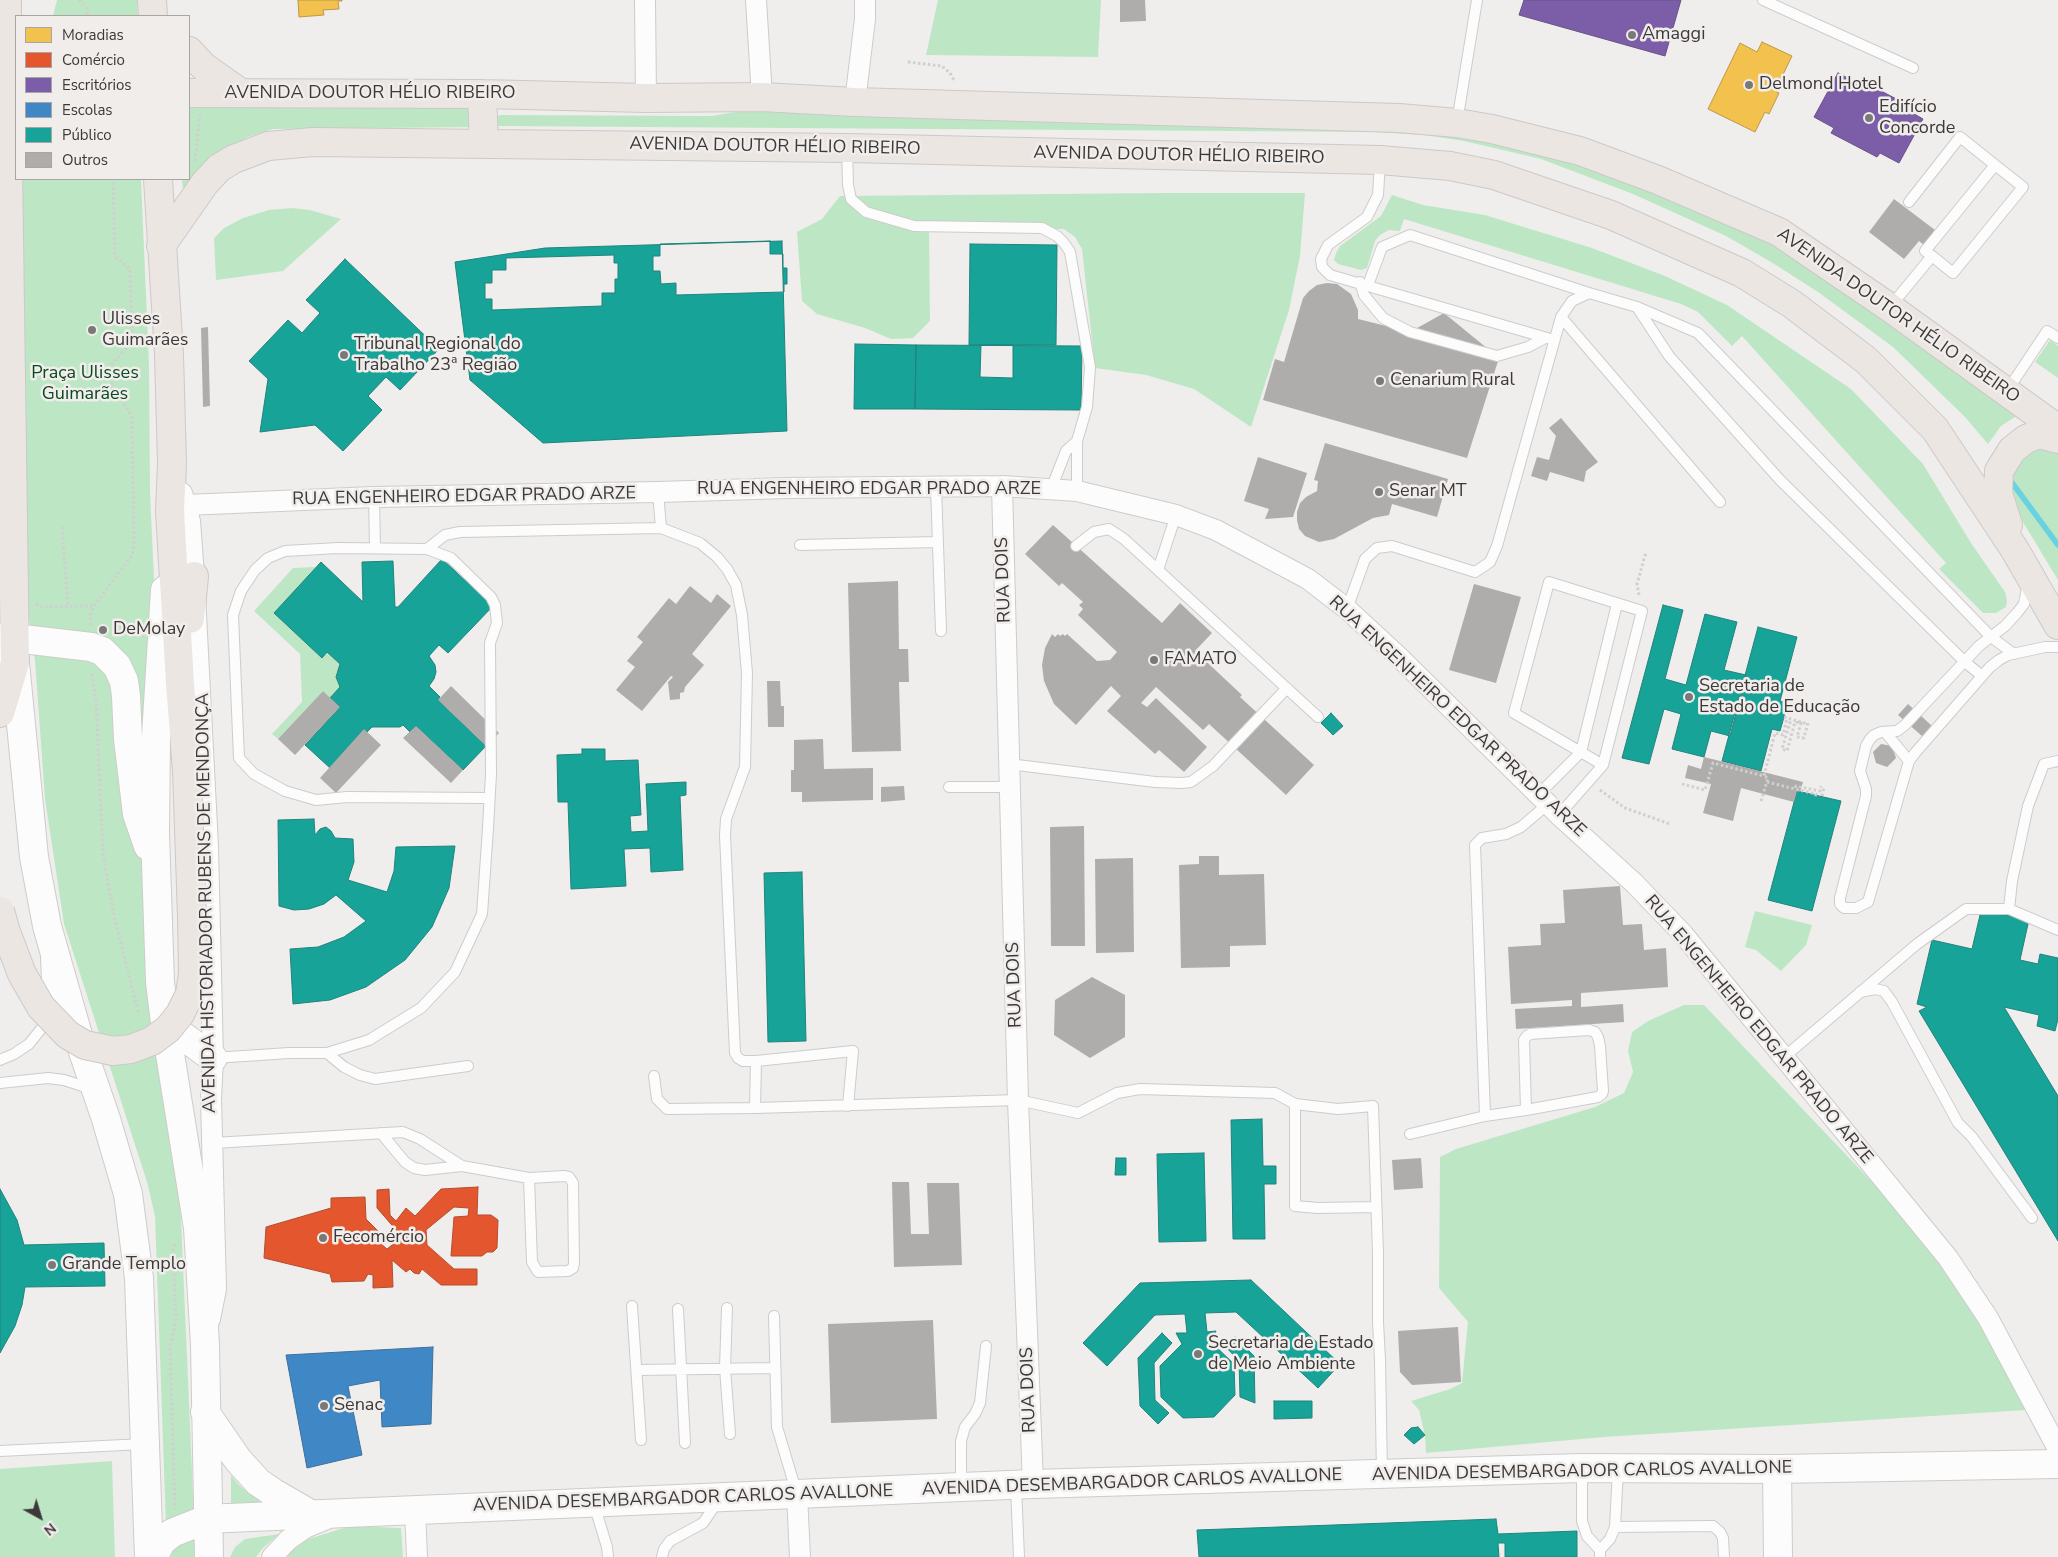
<!DOCTYPE html>
<meta charset="utf-8">
<style>
body{margin:0}
#map{position:relative;width:2058px;height:1557px;overflow:hidden;background:#f0eeec;font-family:"Nunito Sans",sans-serif}
canvas{display:block}
.legend{position:absolute;left:15px;top:15px;width:175px;height:165px;box-sizing:border-box;background:#f1edeb;border:1px solid #a8a5a4;margin:0;padding:6px 9px;list-style:none;font-size:15px;color:#3b3939}
.legend li{display:flex;align-items:center;gap:10px;height:25px}
.legend b{width:25px;border:1px solid #a8a5a4}
.north{position:absolute;left:15px;top:1492px;width:50px;height:50px;-webkit-text-stroke:4px #f1edeb;paint-order:stroke;rotate:141deg;font-size:14px;font-weight:700;line-height:20px;text-align:center;color:#3b3939}
.north::after{content:'';display:block;margin:auto;width:18px;height:22px;background:#3b3939;clip-path:polygon(50% 0,100% 100%,50% 72%,0 100%)}
</style>
<div id="map">
<canvas width="2058" height="1557"></canvas>
<ul class="legend">
<li><b style="height:14px;background:#f2c14e"></b>Moradias</li>
<li><b style="height:14px;background:#e4572e"></b>Comércio</li>
<li><b style="height:14px;background:#7b5ea7"></b>Escritórios</li>
<li><b style="height:14px;background:#3f88c5"></b>Escolas</li>
<li><b style="height:14px;background:#17a398"></b>Público</li>
<li><b style="height:14px;background:#aeadac"></b>Outros</li>
</ul>
<div class="north">N</div>
</div>
<script>
const ctx = document.querySelector('canvas').getContext('2d');
ctx.lineJoin = 'round';
function fillPath(path, color) { ctx.fillStyle = color; ctx.fill(path, 'evenodd'); }
const toPath = rows => new Path2D(rows.map(r => 'M' + r).join(''));
function stroke(path, color, width, dash) { ctx.strokeStyle = color; ctx.lineWidth = width; ctx.lineCap = dash ? 'butt' : 'round'; ctx.setLineDash(dash || []); ctx.stroke(path); }
function drawText(font, color, halo, rows, align = 'center') {
  ctx.font = font + ' "Nunito Sans",sans-serif'; ctx.lineWidth = 5; ctx.setLineDash([]); ctx.textBaseline = 'middle'; ctx.strokeStyle = halo; ctx.fillStyle = color; for (const [text, x, y, turn = 0] of rows) {
    ctx.save(); ctx.translate(x, y); ctx.rotate((+turn || 0) * Math.PI / 180); ctx.textAlign = isNaN(turn) ? turn : align; if (halo) ctx.strokeText(text, 0, 0); ctx.fillText(text, 0, 0); ctx.restore();
  }
}
fillPath(toPath([
 [57,0,137,0,138,16,53,16],
 [938,0,1101,0,1098,57,926,55],
 [189,104,479,108,479,127,273,129,248,137,223,151,204,166,183,189,182,179,189,179],
 [758,108,1449,123,1749,219,2021,413,2001,426,1988,444,1964,416,1893,347,1818,292,1771,262,1726,236,1633,194,1541,159,1464,141,1424,135,1374,132,496,126,496,116,501,115,712,116],
 [19,179,141,179,149,365,150,491,154,580,147,766,180,1196,194,1517,166,1526,155,1216,147,1182,64,924,45,799,35,661,26,595],
 [1161,193,1305,193,1300,256,1289,310,1251,427,1194,389,1146,375,1095,368,1082,249,1075,237,1064,229,929,229,930,321,913,338,891,339,865,328,817,314,802,301,797,232,822,219,840,196],
 [1392,195,1423,205,1485,215,1592,248,1665,276,1727,305,1851,389,1923,464,1971,543,2005,592,2007,601,2006,607,1996,613,1983,613,1939,569,1946,563,1742,336,1732,346,1698,312,1681,304,1404,219,1400,231,1389,230,1380,235,1375,241,1367,268,1361,270,1338,264,1334,260,1336,253,1340,246,1381,216],
 [292,208,310,210,341,219,283,271,216,280,214,238,224,228,243,218,269,210],
 [2050,340,2058,346,2058,378,2035,362],
 [2058,440,2058,580,2015,509,2006,466,2010,456],
 [316,567,274,613,321,657,327,652,340,664,336,677,340,687,330,698,323,691,278,739,272,734,302,702,300,654,254,611,293,568],
 [1755,911,1812,925,1806,945,1781,971,1756,950,1745,947],
 [1684,1005,1704,1005,1925,1238,1970,1297,2026,1410,1604,1437,1426,1453,1425,1435,1419,1410,1411,1401,1450,1389,1462,1383,1468,1322,1439,1288,1440,1157,1456,1149,1595,1107,1624,1093,1633,1072,1628,1051,1632,1032,1648,1021],
 [112,1461,115,1557,0,1557,0,1469],
 [231,1475,239,1485,249,1493,272,1504,231,1507],
 [350,1526,401,1528,403,1557,285,1557,305,1540],
 [279,1534,263,1548,256,1557,230,1557,235,1547,245,1539],
 [195,1537,195,1557,168,1557,171,1549]
]), '#bde7c4');
const homes = toPath([
 [298,0,342,0,342,1,338,1,339,9,323,10,324,15,299,17,298,0],
 [1762,42,1792,56,1775,91,1779,93,1769,114,1765,112,1755,132,1708,109,1740,43,1757,52,1762,42]
]);
fillPath(homes, '#f2c14e');
stroke(homes, '#bb9848', 1);
const shops = toPath([
 [478,1187,477,1215,491,1215,498,1220,497,1248,493,1252,487,1252,482,1256,451,1256,454,1217,468,1216,469,1208,454,1207,426,1230,427,1245,454,1269,477,1269,477,1285,441,1285,422,1269,419,1274,414,1273,410,1269,406,1272,392,1260,393,1287,373,1288,373,1275,368,1274,364,1281,332,1282,330,1274,264,1258,266,1227,331,1208,331,1198,365,1197,366,1219,380,1233,380,1243,387,1249,396,1242,397,1231,377,1208,377,1190,389,1189,390,1215,396,1221,406,1208,415,1216,441,1189,478,1187]
]);
fillPath(shops, '#e4572e');
stroke(shops, '#b14e31', 1);
const offices = toPath([
 [1524,0,1681,0,1665,56,1519,15,1524,0],
 [1838,73,1857,83,1860,80,1906,104,1904,108,1923,119,1899,163,1880,153,1877,157,1831,133,1834,128,1814,117,1838,73]
]);
fillPath(offices, '#7b5ea7');
stroke(offices, '#685386', 1);
const schools = toPath([
 [433,1347,431,1424,382,1427,380,1380,348,1386,362,1455,307,1468,286,1355,433,1347]
]);
fillPath(schools, '#3f88c5');
stroke(schools, '#3e709b', 1);
const public = toPath([
 [770,241,770,254,783,254,783,268,787,268,787,284,784,284,784,292,676,295,676,283,661,284,660,271,653,271,653,256,660,256,660,244,770,241],
 [782,241,787,431,543,443,470,380,455,262,545,248,782,241],
 [970,244,1057,245,1056,345,969,345,970,244],
 [614,255,614,263,618,263,618,279,615,279,615,293,602,293,602,306,492,310,492,299,485,299,485,283,492,283,492,270,506,270,506,258,614,255],
 [345,259,439,349,400,390,386,377,368,396,382,410,343,451,315,425,260,432,268,379,249,361,288,320,302,333,320,313,306,300,345,259],
 [855,344,916,345,915,409,854,409,855,344],
 [916,345,1082,346,1081,410,915,409,916,345],
 [981,345,1013,345,1013,378,980,377,981,345],
 [442,559,493,606,448,653,439,645,429,656,435,665,436,672,434,679,429,686,440,697,438,700,486,746,463,770,416,726,410,732,403,725,400,727,372,727,367,732,364,729,330,768,305,745,340,707,330,698,340,687,336,677,340,664,327,652,322,658,274,613,321,562,363,602,362,562,393,561,395,607,398,607,442,559],
 [1663,605,1683,610,1665,679,1686,685,1705,614,1737,622,1724,670,1746,675,1730,736,1711,731,1704,757,1672,749,1681,714,1664,709,1649,764,1622,758,1663,605],
 [1758,627,1797,637,1780,701,1788,703,1780,731,1772,729,1761,771,1722,761,1758,627],
 [1331,713,1343,726,1333,735,1321,723,1331,713],
 [582,749,605,749,605,761,638,760,641,815,630,816,631,832,648,831,646,784,686,782,686,795,680,796,683,870,651,872,650,848,624,849,626,886,571,889,568,802,558,802,557,755,582,754,582,749],
 [1797,791,1841,801,1812,911,1768,900,1797,791],
 [314,819,315,835,320,829,326,827,331,831,335,838,353,839,354,862,348,880,387,892,394,871,396,847,455,846,449,888,432,927,405,960,366,987,330,1000,293,1004,290,949,318,947,344,937,366,921,336,895,324,904,309,909,294,910,279,906,278,820,314,819],
 [802,872,806,1041,768,1042,764,873,802,872],
 [1987,910,2024,919,2028,924,2020,960,2038,964,2040,954,2058,958,2058,1019,2055,1031,2037,1026,2039,1015,2004,1007,2058,1096,2058,1241,1919,1011,1927,1007,1917,1004,1932,940,1972,949,1980,915,1987,910],
 [1262,1119,1263,1166,1276,1166,1276,1184,1264,1184,1265,1239,1233,1239,1231,1120,1262,1119],
 [1204,1153,1206,1241,1159,1242,1157,1154,1204,1153],
 [1116,1158,1126,1158,1126,1175,1115,1175,1116,1158],
 [0,1189,17,1220,24,1245,104,1243,105,1284,105,1286,25,1287,22,1305,15,1326,0,1353,0,1189],
 [1251,1280,1340,1364,1318,1388,1236,1312,1205,1313,1207,1332,1216,1331,1211,1342,1234,1364,1235,1395,1214,1417,1183,1418,1161,1397,1160,1366,1182,1344,1176,1333,1187,1333,1185,1314,1155,1315,1107,1366,1083,1343,1140,1283,1251,1280],
 [1162,1333,1172,1343,1154,1363,1155,1400,1169,1413,1158,1424,1140,1406,1138,1358,1162,1333],
 [1235,1337,1254,1356,1255,1403,1240,1397,1239,1361,1226,1347,1235,1337],
 [1274,1401,1312,1401,1312,1418,1274,1419,1274,1401],
 [1418,1427,1425,1435,1414,1444,1404,1435,1411,1428,1418,1427],
 [1496,1519,1498,1534,1577,1531,1577,1557,1505,1557,1505,1543,1498,1543,1499,1557,1199,1557,1197,1530,1496,1519]
]);
fillPath(public, '#17a398');
stroke(public, '#22837c', 1);
stroke(toPath([
 [2010,480,2058,545]
]), '#6ad1e1', 5.5);
fillPath(toPath([
 [1120,0,1145,0,1146,21,1120,22],
 [1894,199,1935,230,1924,245,1919,241,1904,259,1869,232],
 [1327,283,1337,284,1351,294,1358,310,1358,319,1410,332,1444,313,1499,358,1467,458,1263,400,1275,359,1284,362,1303,298,1309,291,1317,285],
 [208,327,210,406,203,407,201,328],
 [1561,418,1598,462,1586,471,1584,482,1550,472,1547,481,1531,476,1537,457,1549,460,1556,436,1549,428],
 [1325,443,1448,479,1437,517,1392,504,1389,515,1373,518,1334,539,1319,542,1305,536,1299,529,1297,520,1297,512,1300,503,1306,497,1317,491,1318,481,1314,480],
 [1258,457,1307,473,1293,517,1265,519,1269,509,1244,501],
 [1053,525,1162,623,1180,603,1212,633,1195,651,1242,695,1240,697,1314,765,1286,795,1209,724,1203,730,1156,687,1141,703,1147,707,1156,698,1207,747,1184,772,1159,750,1155,754,1107,711,1121,696,1111,686,1076,725,1054,704,1044,681,1042,665,1045,648,1052,634,1055,637,1058,634,1060,636,1063,634,1065,636,1067,634,1097,661,1110,660,1117,652,1078,615,1083,609,1079,605,1083,602,1062,583,1059,586,1025,554],
 [898,581,899,649,908,649,909,682,899,682,901,751,852,752,848,583],
 [1474,584,1521,597,1496,683,1449,670],
 [690,586,711,603,717,594,731,606,692,654,704,665,685,687,684,692,680,693,680,699,670,700,668,682,673,677,671,676,642,711,616,690,635,667,627,661,643,642,637,637,669,598,676,604],
 [767,681,780,681,781,706,784,706,784,727,768,727],
 [451,686,499,733,486,746,438,700],
 [323,691,340,707,295,755,278,739],
 [1908,704,1931,725,1932,727,1925,737,1922,736,1898,715],
 [416,726,463,770,451,783,403,738],
 [364,729,381,745,336,793,320,778],
 [823,739,824,769,873,768,873,800,802,802,802,792,791,792,791,770,794,770,794,740],
 [1881,744,1892,746,1896,758,1887,767,1876,763,1873,752],
 [1704,757,1803,782,1800,792,1797,791,1794,802,1741,788,1733,821,1703,813,1711,784,1685,778,1688,765,1701,769],
 [904,786,905,800,881,802,881,787],
 [1084,826,1085,946,1051,946,1050,827],
 [1199,856,1219,856,1219,875,1264,874,1266,945,1230,946,1230,967,1181,968,1179,865,1199,864],
 [1133,858,1134,952,1096,953,1095,859],
 [1620,886,1623,925,1642,924,1644,950,1666,948,1668,987,1581,993,1581,1007,1623,1004,1624,1022,1516,1029,1515,1009,1572,1006,1572,1000,1511,1004,1508,947,1541,945,1540,924,1565,923,1563,890],
 [1092,977,1125,995,1125,1037,1090,1058,1054,1035,1055,1000],
 [1421,1158,1423,1188,1394,1190,1392,1160],
 [892,1182,909,1182,911,1234,929,1234,927,1183,959,1183,962,1265,894,1267],
 [933,1320,937,1419,831,1423,828,1324],
 [1458,1327,1461,1382,1412,1385,1400,1372,1398,1331]
]), '#aeadac');
const lane = toPath([
 [1763,0,1913,68],
 [1457,122,1477,0],
 [847,148,848,185,851,199,866,212,914,226,1042,228,1057,236,1064,243,1070,252,1090,367,1087,407,1077,441],
 [1380,161,1378,195,1367,217,1328,245,1321,259,1322,267,1330,275,1554,340],
 [1909,202,1960,137,1995,165],
 [1360,282,1364,295,1383,318,1410,332,1497,356,1528,347,1545,338],
 [1368,285,1382,247,1410,235,1589,293],
 [1637,307,1669,356,1780,480,1965,662,1982,676],
 [1890,307,1932,256,1925,251,1995,165,2023,187,1953,273,1932,256],
 [1561,317,1720,502],
 [2007,391,2047,331,2058,338],
 [936,487,941,631],
 [1051,489,1066,451,1077,441,1077,491],
 [658,492,661,528,700,543,717,557,727,569,736,585,742,615,747,673,745,767,726,819,725,835,735,1053,738,1058,743,1061,756,1061,853,1051,848,1106],
 [374,497,375,548],
 [1176,515,1158,570,1318,717],
 [800,545,938,542],
 [1076,546,1094,532,1109,529,1124,539,1158,570],
 [427,549,445,535,460,532,661,528],
 [2028,583,2024,604,2017,613,2005,626,1979,646,1905,725,1897,731,1881,732,1874,735,1870,739,1866,746,1860,771,1866,789,1866,796,1840,898,1840,904,1844,908,1856,908,1868,902,1909,761,1915,753,1990,667,1999,660,2008,655,2045,647,2058,647],
 [1347,609,1365,559,1377,548,1392,546,1475,572,1490,562,1497,546,1561,317,1572,301,1589,293,1637,307,1698,333,1991,637,2014,654],
 [1886,733,1909,761],
 [1009,764,1155,782,1182,783,1191,782,1213,766,1287,688],
 [949,787,1010,787],
 [1539,794,1581,752,1617,604],
 [1559,815,1603,765,1642,611,1549,582,1514,713,1603,765],
 [2009,909,2012,881,2028,806,2044,764,2058,761],
 [46,957,48,1003],
 [1860,992,1875,989,1884,991,1892,1002,1958,1123,1972,1137,2032,1218],
 [327,1053,344,1067,360,1075,375,1079,468,1066],
 [214,1058,289,1053,327,1053,369,1040,421,1008,455,972,482,914,488,828,491,774,490,643,497,623,495,605,491,597,451,558,427,549,338,548,285,551,268,558,255,570,241,591,233,615,239,758,254,774,285,791,316,800,347,797,489,798],
 [1783,1058,1917,944,1966,909,2009,909,2058,930],
 [0,1060,14,1054,29,1044,45,1024,47,1017],
 [756,1061,755,1108,1018,1100,1078,1113,1117,1093,1140,1089,1275,1093,1295,1104,1338,1109,1373,1106,1378,1253,1378,1322,1380,1360,1382,1473],
 [654,1076,657,1099,667,1109,755,1108],
 [0,1083,48,1078,64,1080,92,1089],
 [1295,1104,1295,1206,1318,1208,1376,1207],
 [1485,1116,1475,845,1482,838,1506,834,1521,827,1548,804],
 [381,1133,405,1162,414,1168,425,1170,462,1166],
 [1410,1134,1485,1116,1526,1110,1598,1097,1602,1094,1603,1091,1600,1046,1598,1037,1595,1032,1589,1030,1530,1034,1527,1036,1524,1040,1526,1110],
 [213,1143,403,1132,420,1139,462,1166,529,1178,565,1176,569,1177,573,1183,574,1263,573,1268,568,1271,538,1272,532,1262,529,1178],
 [632,1306,641,1440],
 [727,1308,725,1368,730,1434],
 [678,1309,685,1443],
 [774,1316,777,1427,797,1494],
 [637,1370,775,1368],
 [0,1451,144,1444],
 [1582,1469,1582,1521,1587,1536,1600,1550,1600,1557],
 [961,1487,961,1441,965,1427,975,1414,980,1403,986,1346],
 [1016,1487,1019,1557],
 [594,1504,607,1547,608,1557],
 [1615,1527,1713,1526,1720,1532,1723,1538,1724,1557],
 [1600,1550,1610,1539,1615,1527,1618,1469],
 [662,1557,664,1549,670,1541,703,1523,718,1501]
]);
const street = toPath([
 [645,0,646,98],
 [756,0,762,97],
 [855,102,865,19,865,0],
 [1002,486,1018,1100,1033,1484],
 [182,493,190,521,194,576,208,846,213,1058,211,1099,216,1289,210,1319],
 [186,505,374,497,658,492,787,488,1002,486,1077,491,1176,515,1216,530,1308,579,1347,609,1399,657,1559,815,1634,883,1683,934,1948,1258,1988,1318,2058,1449],
 [797,1495,800,1557],
 [415,1510,417,1557],
 [272,1557,288,1540,305,1528,329,1518]
]);
const secondary = toPath([
 [165,590,156,736,155,833,160,982,165,1023,198,1228,205,1345,209,1557],
 [0,638,14,638,91,647,102,651,117,666,124,681,126,696,128,739,137,814,148,846],
 [0,664,15,663,34,857,47,926,82,1049,106,1119,128,1194,139,1278,149,1557],
 [165,1023,213,1058],
 [205,1412,238,1460,258,1482,274,1493,312,1515],
 [1777,1469,1778,1557],
 [153,1557,162,1541,172,1533,207,1519,228,1518,1033,1484,1582,1468,1777,1469,2058,1464]
]);
const primary = toPath([
 [152,0,153,16],
 [189,51,204,67,241,93],
 [189,93,482,94,646,98,762,97,855,102,1399,118,1457,123,1492,129,1580,151,1658,180,1779,232,1889,307,2058,429],
 [482,94,484,143],
 [158,179,169,355,172,463,170,511,180,684,187,771],
 [161,246,205,183,219,168,234,159,268,146,313,142,847,148,1380,160,1450,166,1494,175,1611,215,1742,273,1792,304,1866,360,1935,429,2015,550,2058,625],
 [2008,525,1998,493,1999,471,2012,450,2026,439,2039,434,2058,439],
 [190,619,194,576],
 [0,713,15,663,7,93,7,0]
]);
stroke(lane, '#cdccca', 12);
stroke(street, '#cdccca', 22);
stroke(secondary, '#cdccca', 30);
stroke(primary, '#cbc9c9', 30);
stroke(toPath([
 [79,0,87,9,88,16],
 [908,62,942,66,950,73,955,82],
 [195,161,200,115],
 [62,527,68,607],
 [1639,595,1637,584,1646,552],
 [36,604,40,607,93,606],
 [91,625,90,615,94,606,132,555,134,547,132,419,129,411,112,387,111,365,131,343,132,338,130,269,115,257,113,179],
 [92,674,96,700,103,854,114,916,139,1015],
 [1784,717,1791,719,1803,723,1808,723,1804,738,1797,737,1801,723,1795,722,1787,751,1782,749,1791,719],
 [1767,782,1795,789],
 [1682,784,1705,790,1713,763,1764,776,1775,733,1783,735,1787,718],
 [1600,790,1625,808,1670,824],
 [1815,796,1816,794,1795,789,1796,786,1820,791,1821,786],
 [1822,796,1824,787],
 [1761,801,1768,778,1764,776],
 [175,1244,173,1250,176,1319,170,1348,175,1509]
]), '#d0cfcf', 3, [2.5, 2.5]);
stroke(lane, '#fdfcfc', 10);
stroke(street, '#fdfcfc', 20);
stroke(secondary, '#fdfcfc', 28);
stroke(primary, '#ece6e3', 28);
const primaryBridge = toPath([
 [0,911,6,932,22,974,41,1007,68,1035,85,1045,113,1051,131,1049,152,1041,168,1029,180,1014,190,994,193,973,192,916,187,771]
]);
stroke(primaryBridge, '#cbc9c9', 30, []);
stroke(primaryBridge, '#ece6e3', 28);
for (const [x, y, r, color] of [
 [1632,35,5,"#7a7878"],
 [1749,85,5,"#7a7878"],
 [1869,118,5,"#7a7878"],
 [92,330,5,"#7a7878"],
 [344,355,5,"#7a7878"],
 [1380,381,5,"#7a7878"],
 [1379,492,5,"#7a7878"],
 [103,630,5,"#7a7878"],
 [1154,660,5,"#7a7878"],
 [1689,697,5,"#7a7878"],
 [323,1238,5,"#7a7878"],
 [52,1265,5,"#7a7878"],
 [1198,1354,5,"#7a7878"],
 [324,1406,5,"#7a7878"]
]) { const dot = new Path2D(); dot.arc(x, y, r, 0, 2 * Math.PI); ctx.fillStyle = color; ctx.fill(dot); stroke(dot, '#f1edeb', 2); }
drawText('18px', '#3b3939', '#f1edeb', [
 ["Amaggi",1642,35],
 ["Delmond Hotel",1759,85],
 ["Edifício",1879,108],
 ["Concorde",1879,129],
 ["Ulisses",102,320],
 ["Guimarães",102,341],
 ["Tribunal Regional do",354,345],
 ["Trabalho 23ª Região",354,366],
 ["Cenarium Rural",1390,381],
 ["Senar MT",1389,492],
 ["DeMolay",113,630],
 ["FAMATO",1164,660],
 ["Secretaria de",1699,687],
 ["Estado de Educação",1699,708],
 ["Fecomércio",333,1238],
 ["Grande Templo",62,1265],
 ["Secretaria de Estado",1208,1344],
 ["de Meio Ambiente",1208,1365],
 ["Senac",334,1406]
], 'left');
drawText('18px', '#3b3939', '#f1edeb', [
 ["AVENIDA DOUTOR HÉLIO RIBEIRO",370,94],
 ["AVENIDA DOUTOR HÉLIO RIBEIRO",775,147,1],
 ["AVENIDA DOUTOR HÉLIO RIBEIRO",1179,156,1],
 ["AVENIDA DOUTOR HÉLIO RIBEIRO",1898,316,35],
 ["RUA ENGENHEIRO EDGAR PRADO ARZE",869,490],
 ["RUA ENGENHEIRO EDGAR PRADO ARZE",464,497,-1],
 ["RUA DOIS",1004,580,-92],
 ["RUA ENGENHEIRO EDGAR PRADO ARZE",1457,717,43],
 ["AVENIDA HISTORIADOR RUBENS DE MENDONÇA",207,903,-91],
 ["RUA DOIS",1015,985,-92],
 ["RUA ENGENHEIRO EDGAR PRADO ARZE",1758,1030,50],
 ["RUA DOIS",1029,1390,-92],
 ["AVENIDA DESEMBARGADOR CARLOS AVALLONE",1582,1472,-1],
 ["AVENIDA DESEMBARGADOR CARLOS AVALLONE",1132,1483,-2],
 ["AVENIDA DESEMBARGADOR CARLOS AVALLONE",683,1499,-2]
]);
drawText('18px', '#094921', '#f1edeb', [
 ["Praça Ulisses",85,374],
 ["Guimarães",85,395]
]);
</script>
